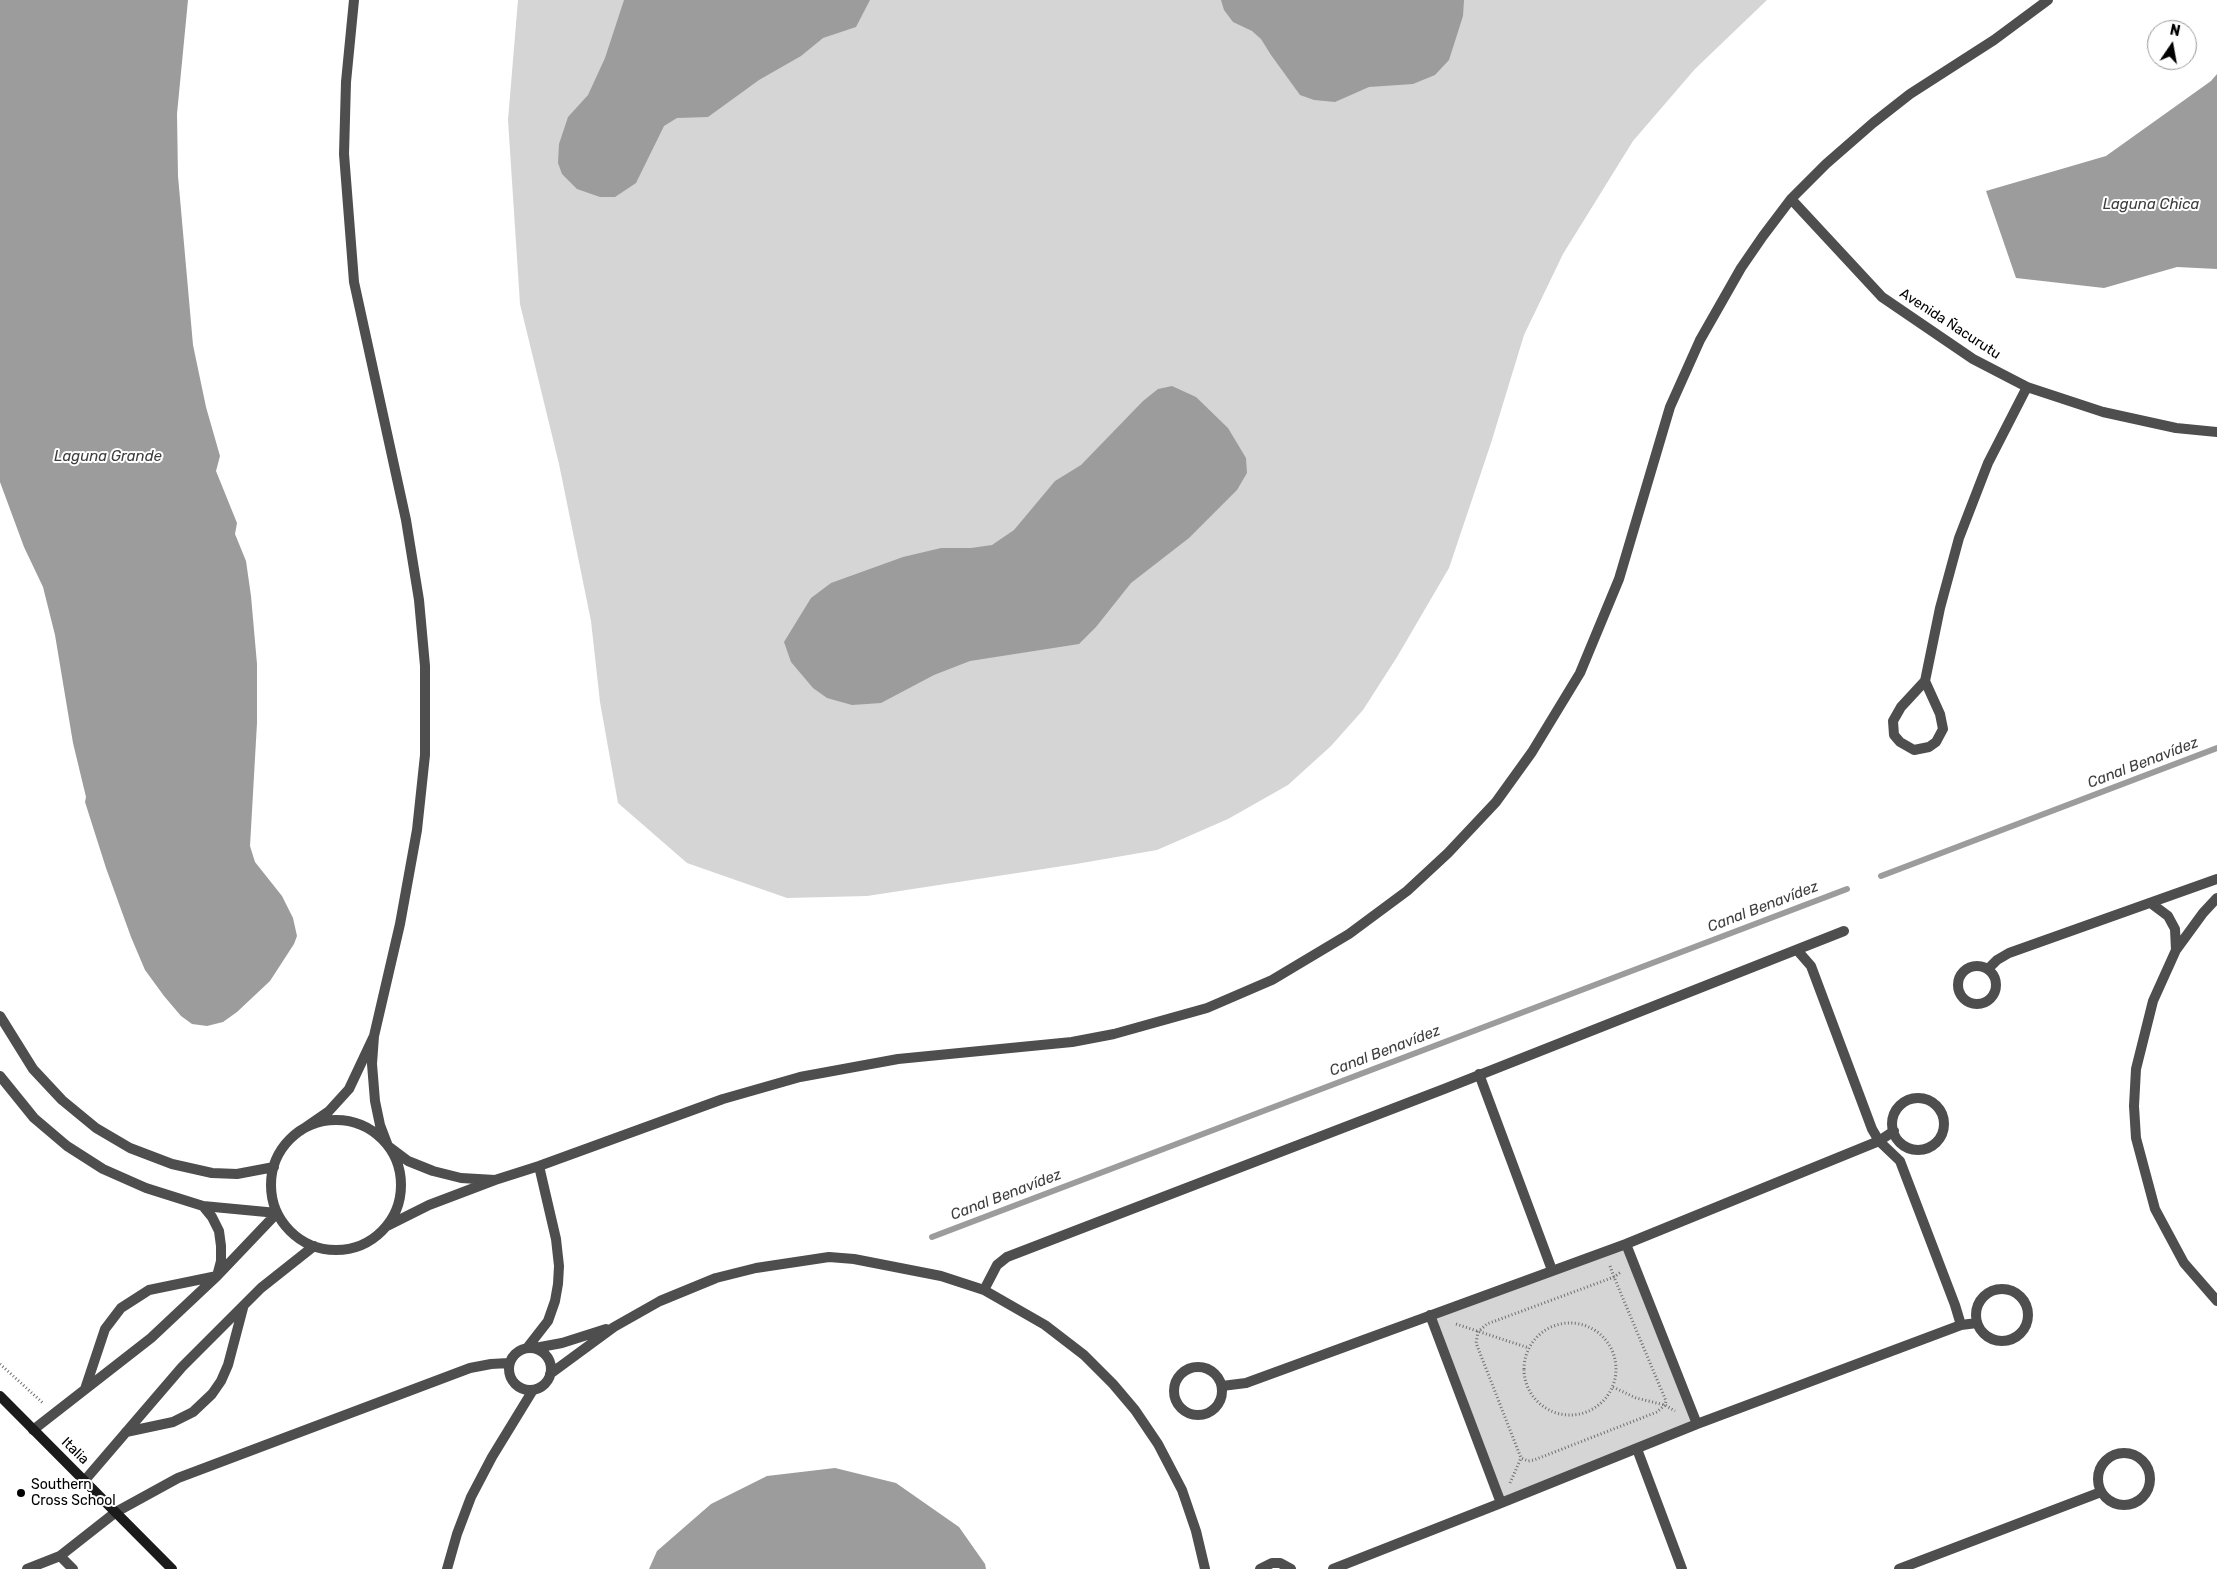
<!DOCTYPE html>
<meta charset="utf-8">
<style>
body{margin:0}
#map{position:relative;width:2217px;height:1569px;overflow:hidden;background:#fff;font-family:Rubik,sans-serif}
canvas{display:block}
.north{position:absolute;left:2147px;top:20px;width:50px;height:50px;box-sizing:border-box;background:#fff;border:1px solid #999;border-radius:50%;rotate:12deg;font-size:14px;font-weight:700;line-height:20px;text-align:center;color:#000}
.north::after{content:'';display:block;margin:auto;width:18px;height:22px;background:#000;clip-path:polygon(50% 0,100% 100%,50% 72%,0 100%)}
</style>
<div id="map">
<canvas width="2217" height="1569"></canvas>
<div class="north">N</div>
</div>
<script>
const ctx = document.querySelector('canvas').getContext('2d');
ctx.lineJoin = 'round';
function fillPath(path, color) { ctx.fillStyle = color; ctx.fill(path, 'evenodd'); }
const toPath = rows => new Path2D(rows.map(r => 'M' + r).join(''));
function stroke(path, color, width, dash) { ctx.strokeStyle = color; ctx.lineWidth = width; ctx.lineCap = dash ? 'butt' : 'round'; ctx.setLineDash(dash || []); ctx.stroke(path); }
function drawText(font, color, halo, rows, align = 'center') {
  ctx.font = font + ' Rubik,sans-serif'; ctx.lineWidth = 4; ctx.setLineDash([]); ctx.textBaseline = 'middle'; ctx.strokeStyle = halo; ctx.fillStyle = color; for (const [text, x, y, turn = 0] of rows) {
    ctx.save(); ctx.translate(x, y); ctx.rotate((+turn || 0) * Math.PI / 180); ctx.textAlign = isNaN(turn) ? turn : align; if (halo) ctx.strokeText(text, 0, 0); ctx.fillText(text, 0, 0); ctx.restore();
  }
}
fillPath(toPath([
 [518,0,1767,0,1695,69,1633,141,1563,254,1524,335,1491,443,1449,568,1397,657,1363,710,1331,746,1288,785,1228,819,1157,850,1076,864,867,896,787,898,687,863,618,803,600,702,591,621,559,464,520,304,508,120],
 [1626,1244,1697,1424,1501,1503,1430,1315]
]), '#d5d5d5');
fillPath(toPath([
 [0,0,188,0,177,114,178,176,193,345,206,407,220,456,216,471,237,523,235,534,246,561,251,596,257,664,257,723,250,846,255,862,282,896,293,918,297,936,294,944,270,981,237,1012,223,1022,207,1026,192,1024,181,1016,164,996,145,970,131,937,106,868,85,802,86,797,73,743,55,635,43,587,24,547,0,482],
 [624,0,870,0,856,27,823,38,801,56,759,80,708,117,677,118,664,126,636,183,615,197,600,197,577,189,562,174,558,163,559,144,568,117,588,95,605,58],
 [1221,0,1464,0,1463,16,1449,60,1435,75,1413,84,1369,87,1335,102,1314,100,1300,95,1271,55,1261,39,1252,31,1233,22,1224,10],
 [2217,74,2217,269,2177,267,2104,288,2016,278,1986,191,2106,156,2211,81],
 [1172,386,1196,397,1228,428,1246,458,1247,473,1237,490,1189,538,1131,583,1096,627,1079,644,970,661,934,675,881,703,852,705,827,698,813,688,791,662,784,642,811,598,831,583,903,557,941,548,971,548,992,545,1014,530,1055,481,1081,465,1143,401,1158,389],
 [835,1468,896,1483,959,1527,985,1564,986,1569,649,1569,657,1551,711,1504,767,1476]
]), '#9c9c9c');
stroke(toPath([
 [1881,876,2217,748],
 [932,1237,1847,889]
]), '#9c9c9c', 6);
stroke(toPath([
 [1610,1266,1614,1277,1666,1401,1665,1405,1657,1412,1534,1460,1528,1461,1521,1458,1476,1343,1478,1332,1487,1324,1614,1277,1621,1272],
 '1524 1369a46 46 0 1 1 92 0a46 46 0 1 1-92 0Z',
 [1456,1324,1529,1348],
 [0,1364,44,1404],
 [1613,1387,1636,1398,1665,1405,1675,1411],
 [1510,1483,1521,1458]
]), '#707070', 3, [1, 2.5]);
stroke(toPath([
 [60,1556,73,1569],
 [27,1569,60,1556,116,1512]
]), '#4e4e4e', 10);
stroke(toPath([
 [354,0,346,82,344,154,354,282,406,520,419,600,425,666,425,755,417,830,400,924,374,1036],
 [1791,199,1882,297,1973,359,2027,387,2103,412,2176,428,2217,432],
 [1925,681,1940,608,1959,538,1988,463,2027,387],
 [1925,681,1940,714,1943,729,1936,742,1929,747,1914,750,1900,742,1894,735,1893,721,1901,707,1925,681],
 [2217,898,2203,913,2176,950,2153,1001,2136,1069,2134,1106,2136,1138,2155,1209,2184,1263,2217,1301],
 [2152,904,2168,916,2175,929,2176,950],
 [1797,950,1811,966,1872,1129,1879,1141,1900,1161,1955,1305,1961,1325],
 '1958 985a19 19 0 1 1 38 0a19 19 0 1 1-38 0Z',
 [1988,969,1997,960,2009,953,2217,879],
 [0,1016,33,1069,62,1100,96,1128,130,1148,172,1164,212,1173,237,1174,274,1167],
 [1479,1074,1552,1270],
 [0,1076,34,1118,67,1146,103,1169,146,1188,203,1206,277,1213,217,1276,151,1338,33,1430],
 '1892 1124a26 26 0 1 1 52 0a26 26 0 1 1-52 0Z',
 '271 1185a65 65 0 1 1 130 0a65 65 0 1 1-130 0Z',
 [300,1131,329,1111,349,1089,374,1036,372,1064,375,1101,380,1125,388,1146,408,1161,433,1171,461,1178,495,1180,429,1205,387,1226],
 [495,1180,539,1166,723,1099,800,1077,898,1059,1072,1042,1114,1034,1207,1008,1272,980,1349,934,1407,891,1448,853,1496,802,1532,752,1580,673,1619,579,1670,407,1700,340,1741,268,1763,236,1791,199,1826,164,1873,123,1910,94,1994,40,2048,0],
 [1626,1244,1697,1424],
 '1976 1315a26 26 0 1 1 52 0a26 26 0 1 1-52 0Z',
 [984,1290,997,1265,1007,1257,1444,1089,1844,931],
 [1430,1315,1501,1503],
 '509 1369a21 21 0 1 1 42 0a21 21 0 1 1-42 0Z',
 [527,1348,548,1321,555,1301,558,1284,559,1266,556,1239,539,1166],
 [535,1348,562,1343,606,1329],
 '1174 1391a24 24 0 1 1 48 0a24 24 0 1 1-48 0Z',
 [550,1374,614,1327,660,1301,716,1278,756,1268,829,1257,854,1259,941,1276,984,1290,1045,1325,1084,1355,1113,1384,1135,1410,1158,1444,1182,1490,1196,1531,1205,1569],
 [1222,1386,1246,1383,1626,1244,1879,1141,1894,1131],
 [85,1389,105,1329,121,1308,149,1290,217,1276,221,1261,221,1246,219,1231,212,1217,203,1206],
 [126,1432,173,1422,193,1412,212,1394,221,1381,228,1365,243,1308],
 [1637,1449,1682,1569],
 '2098 1479a26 26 0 1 1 52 0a26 26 0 1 1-52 0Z',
 [85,1480,182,1367,261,1288,314,1246],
 [116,1512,178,1478,470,1368,491,1364,509,1363],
 [447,1569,457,1534,471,1497,492,1457,533,1390],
 [1260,1569,1272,1563,1280,1563,1291,1569],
 [1333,1569,1501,1503,1697,1424,1961,1325,1977,1323],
 [1899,1569,2101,1492]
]), '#4e4e4e', 10);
stroke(toPath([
 [0,1396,172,1569]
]), '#1b1b1b', 10);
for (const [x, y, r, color] of [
 [21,1493,5,"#000"]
]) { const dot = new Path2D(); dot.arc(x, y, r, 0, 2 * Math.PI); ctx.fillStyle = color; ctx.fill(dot); stroke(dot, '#fff', 2); }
drawText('14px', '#000', '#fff', [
 ["Avenida Ñacurutu",1950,324,33],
 ["Italia",75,1451,44]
]);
drawText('14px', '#000', '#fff', [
 ["Southern",31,1485],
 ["Cross School",31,1501]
], 'left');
drawText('italic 15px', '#3d3d3d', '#fff', [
 ["Laguna Chica",2151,205],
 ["Laguna Grande",108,457],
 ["Canal Benavídez",2143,763,-21],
 ["Canal Benavídez",1763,907,-21],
 ["Canal Benavídez",1385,1051,-21],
 ["Canal Benavídez",1006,1195,-21]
]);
</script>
